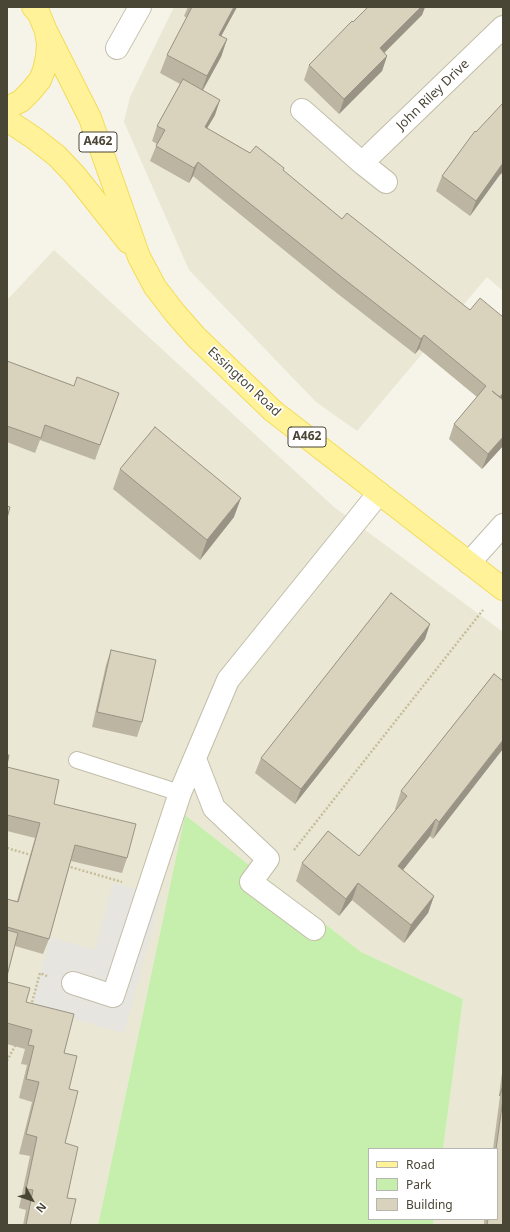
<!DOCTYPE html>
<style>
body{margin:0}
#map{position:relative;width:510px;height:1232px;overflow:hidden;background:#f6f4e8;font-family:"Noto Sans",sans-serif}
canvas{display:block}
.frame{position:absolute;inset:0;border:8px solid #4a4636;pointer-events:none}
.legend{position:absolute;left:368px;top:1148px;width:130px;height:72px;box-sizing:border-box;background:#fff;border:1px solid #b7b5af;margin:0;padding:5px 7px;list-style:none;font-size:12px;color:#4a4636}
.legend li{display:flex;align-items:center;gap:8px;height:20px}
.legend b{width:20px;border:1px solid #b7b5af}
.north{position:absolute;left:12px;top:1180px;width:40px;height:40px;-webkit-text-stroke:3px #fff;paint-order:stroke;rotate:130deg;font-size:11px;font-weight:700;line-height:16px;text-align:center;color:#4a4636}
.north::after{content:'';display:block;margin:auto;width:14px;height:18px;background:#4a4636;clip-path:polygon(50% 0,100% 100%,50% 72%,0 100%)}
</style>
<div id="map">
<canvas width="510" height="1232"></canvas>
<div class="frame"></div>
<ul class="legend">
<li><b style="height:5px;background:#fff298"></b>Road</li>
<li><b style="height:11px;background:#c6eeac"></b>Park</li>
<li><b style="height:11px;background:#d9d2bc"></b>Building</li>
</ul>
<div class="north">N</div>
</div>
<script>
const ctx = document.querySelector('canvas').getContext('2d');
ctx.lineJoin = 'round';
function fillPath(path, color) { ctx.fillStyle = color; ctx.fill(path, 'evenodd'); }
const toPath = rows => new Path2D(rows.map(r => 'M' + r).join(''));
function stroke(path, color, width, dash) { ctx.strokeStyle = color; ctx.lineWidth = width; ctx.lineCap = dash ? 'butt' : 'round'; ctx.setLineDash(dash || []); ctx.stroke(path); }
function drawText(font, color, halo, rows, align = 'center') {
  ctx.font = font + ' "Noto Sans",sans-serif'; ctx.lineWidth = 3.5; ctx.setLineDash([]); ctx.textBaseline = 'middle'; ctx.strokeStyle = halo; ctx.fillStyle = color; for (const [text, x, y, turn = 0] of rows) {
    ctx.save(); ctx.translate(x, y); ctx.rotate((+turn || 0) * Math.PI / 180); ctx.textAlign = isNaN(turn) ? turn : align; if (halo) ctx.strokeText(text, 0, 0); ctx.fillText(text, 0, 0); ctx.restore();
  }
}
fillPath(toPath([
 [174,7,503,7,503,291,487,277,357,431,316,402,189,270,124,122,130,97],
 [54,250,334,507,503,632,503,1225,433,1225,434,1219,497,1219,497,1149,443,1149,463,999,361,952,185,815,98,1225,7,1225,7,300]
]), '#eae7d5');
fillPath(toPath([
 [185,815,361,952,463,999,443,1149,369,1149,369,1219,434,1219,433,1225,98,1225]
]), '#c6eeac');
fillPath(toPath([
 [113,883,161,896,124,1033,31,1007,50,937,95,950]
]), '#e7e5e0');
const service = toPath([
 [77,760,180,793]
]);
const minor = toPath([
 [117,48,140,7],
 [302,110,362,163,386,182],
 [362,163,503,27],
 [469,563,503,525],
 [195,759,214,808,268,859,251,882,314,929],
 [73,983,113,996,180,793,228,680,379,493]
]);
const primary = toPath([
 [46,31,90,118,139,257,155,287,175,313,196,337,273,411,503,589],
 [7,108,21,101,30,92,40,80,44,70,47,57,48,44,46,31,39,14,33,7],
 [7,120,34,138,57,156,75,175,128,242]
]);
stroke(service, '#c3bea9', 18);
stroke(minor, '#c3bea9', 24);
stroke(primary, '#f2dc5a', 24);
stroke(toPath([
 [7,848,31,855],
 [294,850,483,610],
 [67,866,122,882],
 [31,1006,40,973,47,976],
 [7,1061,16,1044]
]), '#c6bd99', 2.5, [2, 2]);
stroke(service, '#fff', 16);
stroke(minor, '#fff', 22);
stroke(primary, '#fff298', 22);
fillPath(toPath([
 [188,7,237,7,221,36,227,39,221,57,203,90,215,115,207,128,250,153,283,171,342,219,470,310,503,446,482,469,449,439,454,424,477,397,419,349,415,354,338,294,193,176,189,183,150,161,157,144,152,141,157,126,180,84,160,73,167,55,187,18,184,16],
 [368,7,425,7,422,15,384,53,387,56,382,71,339,114,304,80,309,65],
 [442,176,499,176,470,216,436,191],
 [7,361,74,386,119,393,95,460,40,440,35,453,7,442],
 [120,469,234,517,200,560,113,489],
 [425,639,295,804,255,773,261,758],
 [111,650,142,722,137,737,92,727,106,665],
 [494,674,433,839,430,836,402,870,434,896,428,913,404,943,352,900,339,916,296,881,302,863,359,856,396,810,395,809,401,791],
 [7,767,54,804,127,858,122,873,71,861,49,939,43,954,15,946,7,976,7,899,17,901,35,838,7,831],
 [7,982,26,1002,64,1053,69,1089,65,1143,67,1198,70,1225,23,1225,26,1210,19,1208,30,1156,19,1154,32,1102,19,1098,27,1065,21,1064,25,1049,7,1044],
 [503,1065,503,1225,484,1225,484,1219,497,1219,497,1149,493,1149,500,1096,499,1096]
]), '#bbb5a2');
fillPath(toPath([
 [234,7,237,7,212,53,219,35],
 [419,7,425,7,422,15,374,63,380,48],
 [227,39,221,57,200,95,207,76],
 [387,56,382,71,339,114,344,99],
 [220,100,215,115,199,142,205,127],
 [198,162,193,176,189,183,194,168],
 [503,163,503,172,499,176,470,216,476,201],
 [424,335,419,349,415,354,421,339],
 [503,393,503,401,500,397],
 [503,437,503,446,482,469,488,454],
 [241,498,234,517,200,560,207,540],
 [430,624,425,639,295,804,301,789],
 [503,740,503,749,433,839,439,822],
 [436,819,430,836,392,884,398,866],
 [358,883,352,900,339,916,346,899],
 [434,896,428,913,404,943,411,925],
 [503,1084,503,1088,500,1096,499,1096]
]), '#989384');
const building = toPath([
 [192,7,234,7,219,35,227,39,207,76,167,55,192,7],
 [368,7,421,7,380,48,387,56,344,99,309,65,352,21,353,22,368,7],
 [183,79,220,100,205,127,250,153,256,146,284,168,283,170,342,219,347,213,470,310,480,298,503,317,503,393,500,397,492,391,503,400,503,437,488,454,454,424,486,386,424,335,421,339,344,279,198,162,194,168,156,146,165,130,157,126,183,79],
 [503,103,503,163,476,201,442,176,475,131,476,132,503,103],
 [7,361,74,386,77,377,119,393,100,445,45,425,41,438,7,426,7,361],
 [155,427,241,498,207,540,120,469,155,427],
 [7,506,10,507,7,518,7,506],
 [391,593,430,624,301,789,261,758,391,593],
 [111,650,156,660,142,722,97,712,111,650],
 [494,674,503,681,503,740,439,822,436,819,398,866,434,896,411,925,358,883,346,899,302,863,328,831,359,856,407,796,401,791,494,674],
 [7,755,9,755,7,765,7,755],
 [7,767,59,780,54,804,136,824,127,858,75,845,49,939,7,927,7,899,18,902,40,823,7,815,7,767],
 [7,930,18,933,7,976,7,930],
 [7,982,30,988,26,1002,74,1014,64,1053,77,1056,69,1089,78,1091,65,1143,78,1147,67,1198,76,1199,70,1225,26,1225,33,1190,26,1189,37,1137,26,1134,39,1082,26,1079,34,1046,28,1045,32,1030,7,1023,7,982],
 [503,1099,503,1225,487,1225,488,1219,497,1219,497,1149,496,1149,503,1099]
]);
fillPath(building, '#d9d2bc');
stroke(building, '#989384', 1);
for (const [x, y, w] of [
 [98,142,38],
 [307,437,38]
]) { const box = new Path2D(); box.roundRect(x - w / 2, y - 10, w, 20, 3); ctx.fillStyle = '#fff'; ctx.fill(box); stroke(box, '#4a4636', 1); }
drawText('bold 12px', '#4a4636', null, [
 ["A462",98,142],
 ["A462",307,437]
]);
drawText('13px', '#4a4636', '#fff', [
 ["John Riley Drive",433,95,-44],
 ["Essington Road",244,382,43]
]);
</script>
